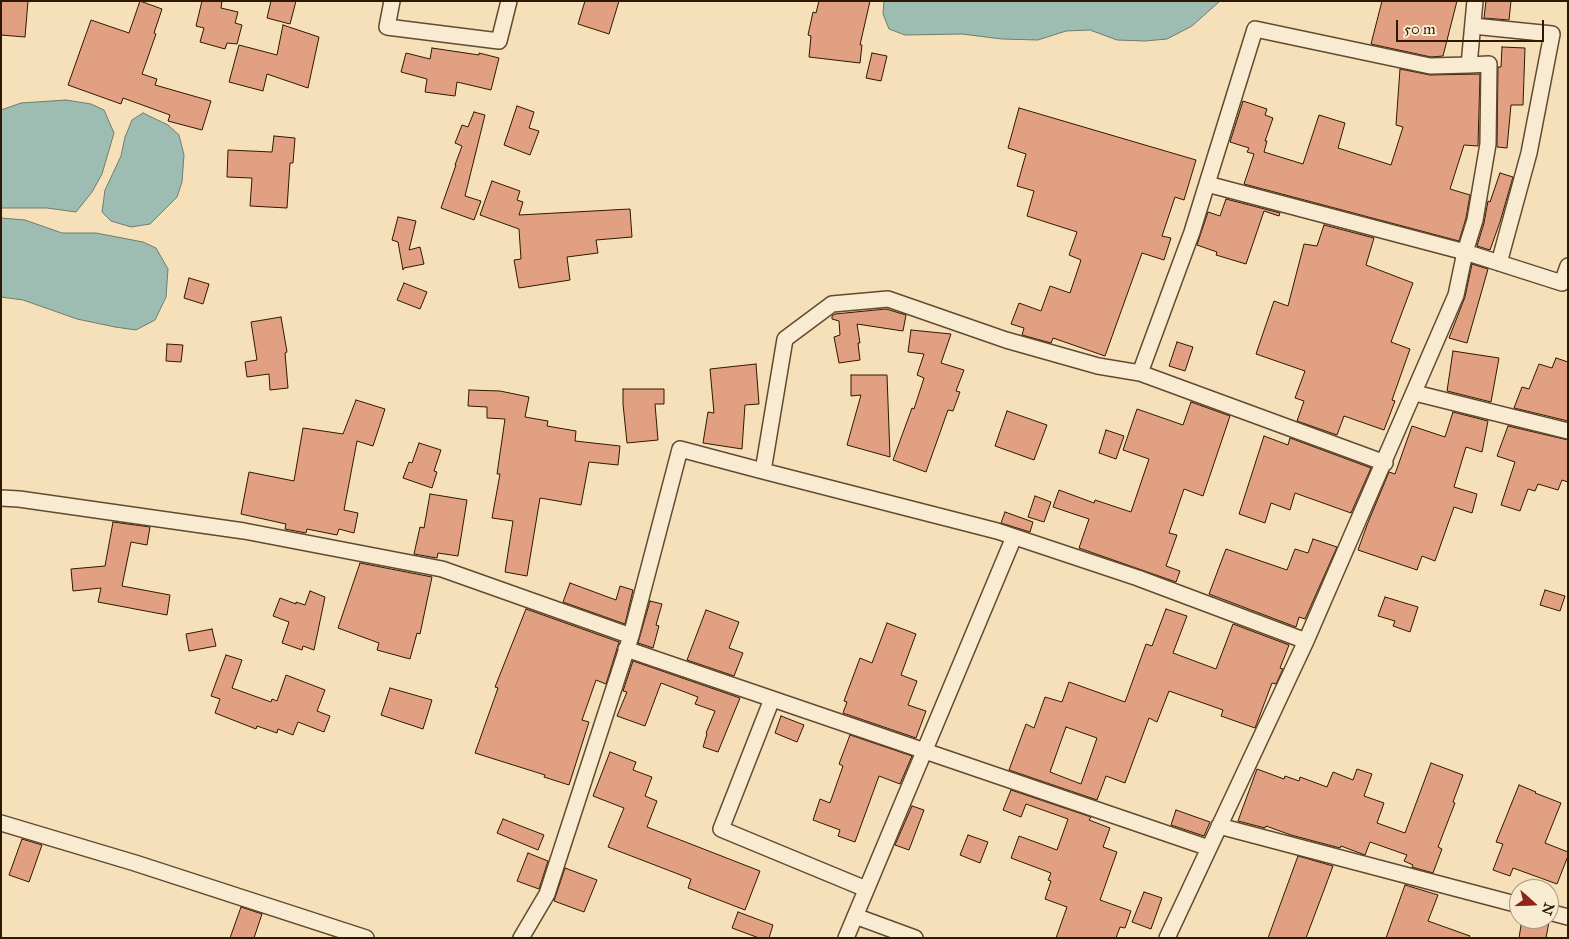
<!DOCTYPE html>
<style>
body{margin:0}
#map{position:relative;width:1569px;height:939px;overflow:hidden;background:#f6e0b9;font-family:"IM FELL Great Primer",serif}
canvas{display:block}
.frame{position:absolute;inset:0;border:2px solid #2f1800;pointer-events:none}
.north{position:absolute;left:1509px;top:879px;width:50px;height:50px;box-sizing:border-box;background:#f9ebd2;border:1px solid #a8977e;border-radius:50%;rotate:110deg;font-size:14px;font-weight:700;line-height:20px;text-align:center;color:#2f1800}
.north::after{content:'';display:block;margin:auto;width:18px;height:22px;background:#8f2418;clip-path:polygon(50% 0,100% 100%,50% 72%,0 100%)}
.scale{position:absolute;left:1396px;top:20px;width:148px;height:22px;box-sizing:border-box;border:2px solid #2f1800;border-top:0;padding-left:6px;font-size:15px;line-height:18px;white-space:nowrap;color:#2f1800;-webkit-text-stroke:4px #f9ebd2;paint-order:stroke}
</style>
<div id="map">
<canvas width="1569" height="939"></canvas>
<div class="frame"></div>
<div class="north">N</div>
<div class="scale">50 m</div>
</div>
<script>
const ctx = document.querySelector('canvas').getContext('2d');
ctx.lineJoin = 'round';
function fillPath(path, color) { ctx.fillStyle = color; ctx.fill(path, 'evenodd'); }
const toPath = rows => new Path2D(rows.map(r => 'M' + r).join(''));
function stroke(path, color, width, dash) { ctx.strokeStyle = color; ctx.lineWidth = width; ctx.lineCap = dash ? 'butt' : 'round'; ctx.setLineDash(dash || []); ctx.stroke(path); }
const water = toPath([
 [884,1,1220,1,1192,26,1167,39,1145,41,1117,40,1090,30,1066,31,1038,40,1002,39,962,34,905,35,889,29,883,14,884,1],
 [66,100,91,104,104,110,114,133,102,174,92,192,76,212,47,208,1,208,1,110,21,103,66,100],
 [143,113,168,125,179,135,184,155,182,182,177,197,150,224,131,227,111,221,102,212,105,190,121,156,125,137,132,120,143,113],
 [1,218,25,220,62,233,96,233,143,242,156,248,168,269,166,297,155,320,136,330,115,327,77,319,23,300,1,297,1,218]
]);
fillPath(water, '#9dbdb3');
stroke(water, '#717b6b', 1);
const building = toPath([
 [1,1,28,1,25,37,1,35,1,1],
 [140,1,162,9,154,33,156,34,142,74,157,79,155,85,211,101,202,130,168,121,170,115,123,98,121,104,68,85,91,20,129,33,140,1],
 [202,1,222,1,221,8,238,12,235,23,242,25,237,44,227,43,225,49,200,42,204,28,196,26,202,1],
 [271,1,296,1,290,24,267,18,271,1],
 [585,1,619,1,609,34,578,24,585,1],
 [819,1,870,1,860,45,862,45,860,63,809,57,811,36,808,35,813,12,816,13,819,1],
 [1382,1,1457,1,1443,56,1431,57,1371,44,1382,1],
 [1486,1,1511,1,1509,20,1484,18,1486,1],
 [283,25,319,37,308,88,267,74,263,91,229,82,239,45,277,55,283,25],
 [1502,47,1525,48,1523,105,1511,105,1507,148,1497,147,1498,67,1501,67,1502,47],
 [432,48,479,55,479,53,499,58,491,90,457,82,455,96,425,92,427,79,401,72,406,53,430,59,432,48],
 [872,53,887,56,881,81,866,78,872,53],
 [1400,69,1430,75,1480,74,1478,146,1464,145,1450,189,1470,195,1466,218,1459,241,1244,184,1254,154,1247,152,1249,148,1230,142,1243,101,1267,109,1265,115,1273,118,1265,141,1267,141,1264,152,1303,164,1319,115,1345,123,1338,148,1391,165,1403,127,1396,125,1400,69],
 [517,106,534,112,529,128,539,131,530,155,504,145,517,106],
 [1019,108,1196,160,1184,200,1175,197,1162,236,1171,238,1164,260,1142,253,1105,356,1053,338,1051,343,1022,335,1024,328,1011,324,1019,303,1041,311,1050,286,1070,293,1081,260,1069,255,1077,232,1027,216,1034,191,1017,186,1026,154,1008,148,1019,108],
 [474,112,485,115,465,196,481,201,474,220,441,208,456,165,455,165,462,146,455,143,462,125,468,127,474,112],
 [274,136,295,138,293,163,290,163,287,208,250,206,252,178,227,177,228,150,272,152,274,136],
 [1500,173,1513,177,1500,222,1490,250,1477,246,1484,223,1488,201,1490,202,1500,173],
 [492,181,520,191,517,200,523,202,519,215,630,209,632,237,596,240,598,253,567,257,570,280,519,288,514,260,521,259,519,229,480,215,492,181],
 [1226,199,1280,213,1279,216,1264,211,1246,264,1216,255,1217,252,1197,245,1208,212,1220,216,1226,199],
 [398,217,416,221,409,250,420,247,424,264,404,268,403,270,398,242,392,240,398,217],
 [1324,225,1374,238,1366,265,1413,283,1391,342,1410,349,1392,400,1395,401,1384,430,1344,416,1337,435,1297,421,1304,401,1295,398,1305,371,1256,354,1274,301,1288,306,1304,244,1317,246,1324,225],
 [1472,264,1488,269,1467,343,1449,338,1465,297,1472,264],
 [189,278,209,284,203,304,184,298,189,278],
 [404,283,427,292,420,309,397,300,404,283],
 [886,309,906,315,903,331,857,324,860,343,858,343,860,360,839,363,834,337,840,335,839,321,832,319,832,316,835,314,886,309],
 [281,317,287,352,285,353,288,388,270,390,269,374,247,377,245,362,257,360,251,322,281,317],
 [911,330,951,334,941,363,964,370,956,391,960,392,953,411,948,410,926,472,893,460,912,408,914,409,924,378,917,375,924,354,908,352,911,330],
 [1177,342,1193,347,1185,371,1169,366,1177,342],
 [167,344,183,345,181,362,166,361,167,344],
 [1453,351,1499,358,1491,402,1447,391,1453,351],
 [1556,358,1568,362,1568,421,1514,408,1522,387,1529,389,1539,364,1552,368,1556,358],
 [756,364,759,404,745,405,742,449,703,443,708,412,714,413,710,369,756,364],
 [851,375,887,375,890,457,847,445,861,395,851,396,851,375],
 [623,389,664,389,664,404,655,404,658,440,627,443,623,404,623,389],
 [469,390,500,391,529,397,525,417,548,421,547,426,576,431,575,441,620,446,618,465,589,462,581,505,540,498,527,576,505,572,513,521,492,518,500,474,497,474,505,419,487,418,487,407,468,406,469,390],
 [356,400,385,409,373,446,357,441,344,510,358,513,354,533,339,529,337,535,307,529,306,533,285,529,286,524,241,514,249,472,294,481,303,428,343,434,356,400],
 [1191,402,1230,416,1203,496,1184,489,1169,533,1177,535,1166,566,1180,571,1176,582,1079,548,1089,519,1053,507,1059,490,1094,503,1095,500,1131,512,1149,459,1123,450,1137,409,1183,425,1191,402],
 [1007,411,1047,425,1034,460,995,446,1007,411],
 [1453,412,1488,421,1482,452,1466,447,1454,487,1477,494,1472,513,1454,507,1435,561,1422,556,1417,570,1358,550,1367,525,1389,472,1395,474,1412,426,1445,437,1453,412],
 [1508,426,1568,440,1568,482,1562,480,1558,490,1538,484,1535,491,1528,489,1520,511,1501,505,1515,462,1497,456,1508,426],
 [1106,430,1124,436,1116,459,1099,453,1106,430],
 [1264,436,1288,445,1290,438,1371,468,1351,513,1295,493,1290,510,1271,503,1265,523,1239,514,1264,436],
 [419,443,441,450,434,471,437,472,432,488,403,478,409,462,412,463,419,443],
 [430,494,467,500,458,556,438,553,437,558,414,554,420,527,424,528,430,494],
 [1035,496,1051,502,1044,522,1028,517,1035,496],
 [1005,512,1033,522,1030,532,1001,523,1005,512],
 [113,522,150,527,147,545,131,542,122,586,170,595,167,615,98,602,101,588,73,591,71,569,105,566,113,522],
 [1313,539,1337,547,1305,619,1299,617,1296,627,1209,594,1226,549,1287,570,1295,549,1308,553,1313,539],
 [360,563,432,577,420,634,417,633,410,659,377,650,379,643,338,628,360,563],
 [570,583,616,600,620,586,633,590,625,624,563,602,570,583],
 [1545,590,1565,596,1560,611,1540,605,1545,590],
 [310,591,325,597,314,650,303,646,302,650,282,643,289,622,273,616,280,598,296,604,296,602,305,605,310,591],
 [1385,597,1418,607,1410,632,1393,626,1395,621,1378,616,1385,597],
 [650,601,662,604,656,625,659,626,653,648,638,643,650,601],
 [526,609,619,642,606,684,596,680,582,720,589,722,569,785,544,777,545,775,475,753,498,688,495,687,526,609],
 [1166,609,1187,616,1173,653,1216,669,1233,624,1289,645,1280,668,1283,669,1276,684,1272,683,1255,728,1221,716,1223,710,1169,691,1157,722,1149,718,1125,783,1106,776,1097,800,1009,770,1026,724,1034,728,1045,697,1062,702,1069,682,1125,702,1146,644,1152,646,1166,609],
 [1066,727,1097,738,1081,784,1050,772,1066,727],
 [706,610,739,622,729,648,743,653,734,676,687,660,706,610],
 [887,623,916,634,901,675,917,681,908,705,926,711,916,738,843,713,847,702,844,701,860,658,872,663,887,623],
 [212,629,216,646,189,651,186,634,212,629],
 [226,655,242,660,232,688,271,702,272,699,277,701,286,675,325,690,317,711,330,716,324,732,298,722,293,735,278,729,277,733,257,726,256,729,215,713,220,699,211,696,226,655],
 [633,661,740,698,718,752,703,747,707,734,706,733,715,711,695,704,698,697,661,683,645,726,617,716,627,692,623,691,633,661],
 [390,688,432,700,423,729,381,715,390,688],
 [781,716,804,725,797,742,775,733,781,716],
 [850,735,912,756,900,784,879,776,855,842,838,836,840,830,813,820,820,799,830,803,843,766,839,764,850,735],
 [610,752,636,762,633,770,652,777,645,796,657,801,647,827,760,871,745,910,688,888,691,879,608,847,624,808,593,796,610,752],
 [1431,763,1463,775,1453,802,1455,803,1438,847,1442,849,1433,873,1412,867,1413,865,1404,861,1407,855,1370,842,1365,855,1341,846,1340,848,1291,835,1266,826,1265,828,1238,821,1257,769,1284,779,1285,776,1299,781,1300,777,1327,787,1333,772,1353,780,1357,769,1372,774,1364,796,1384,803,1377,823,1405,833,1431,763],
 [1519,785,1536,792,1535,793,1561,803,1545,843,1568,852,1568,856,1557,884,1513,868,1510,876,1493,870,1503,844,1496,842,1519,785],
 [1011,790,1091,817,1089,820,1110,828,1103,847,1117,852,1100,900,1131,911,1125,928,1120,927,1116,938,1056,938,1067,907,1045,899,1051,881,1048,880,1051,873,1011,858,1019,836,1057,850,1068,819,1026,804,1021,817,1003,810,1011,790],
 [912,806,924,810,909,850,895,845,912,806],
 [1176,810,1210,822,1204,836,1171,825,1176,810],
 [503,819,544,835,538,850,497,833,503,819],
 [968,835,988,842,980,863,960,855,968,835],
 [22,839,42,845,29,882,9,875,22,839],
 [528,853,548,861,539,889,517,881,528,853],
 [1298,856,1333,866,1306,938,1268,938,1298,856],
 [565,868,597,880,584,912,554,901,565,868],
 [1405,885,1438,895,1428,921,1470,936,1469,938,1386,938,1405,885],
 [1144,892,1162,898,1151,929,1132,922,1144,892],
 [241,907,262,914,254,938,230,938,241,907],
 [738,912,773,925,769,938,759,938,732,928,738,912],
 [1522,919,1543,919,1549,922,1546,938,1519,938,1522,919]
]);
fillPath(building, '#e2a083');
stroke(building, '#2f1800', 1);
const street = toPath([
 [392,1,387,27,499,41,509,1],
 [1473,26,1552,34,1529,153,1499,263],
 [1207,184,1465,252,1562,283,1568,266],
 [1140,373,1385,463],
 [1415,393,1568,431],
 [763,471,997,531,1138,578,1306,641],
 [1,498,19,499,244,531,442,569,631,636],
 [626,649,1209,848],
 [772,699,721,829,866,889],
 [1,823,135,863,366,938],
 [1219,826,1519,905],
 [1549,912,1568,917],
 [855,916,915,938],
 [521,938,547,894,631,636,680,449,763,471,785,339,832,304,888,299,1006,340,1098,366,1140,373,1192,232,1255,29,1430,66,1469,65,1475,1],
 [846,938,1014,537],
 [1167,938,1306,641,1456,295,1465,252,1475,220,1488,144,1489,64,1469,65]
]);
stroke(street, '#614a2e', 18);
stroke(street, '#f9ebd2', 15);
</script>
